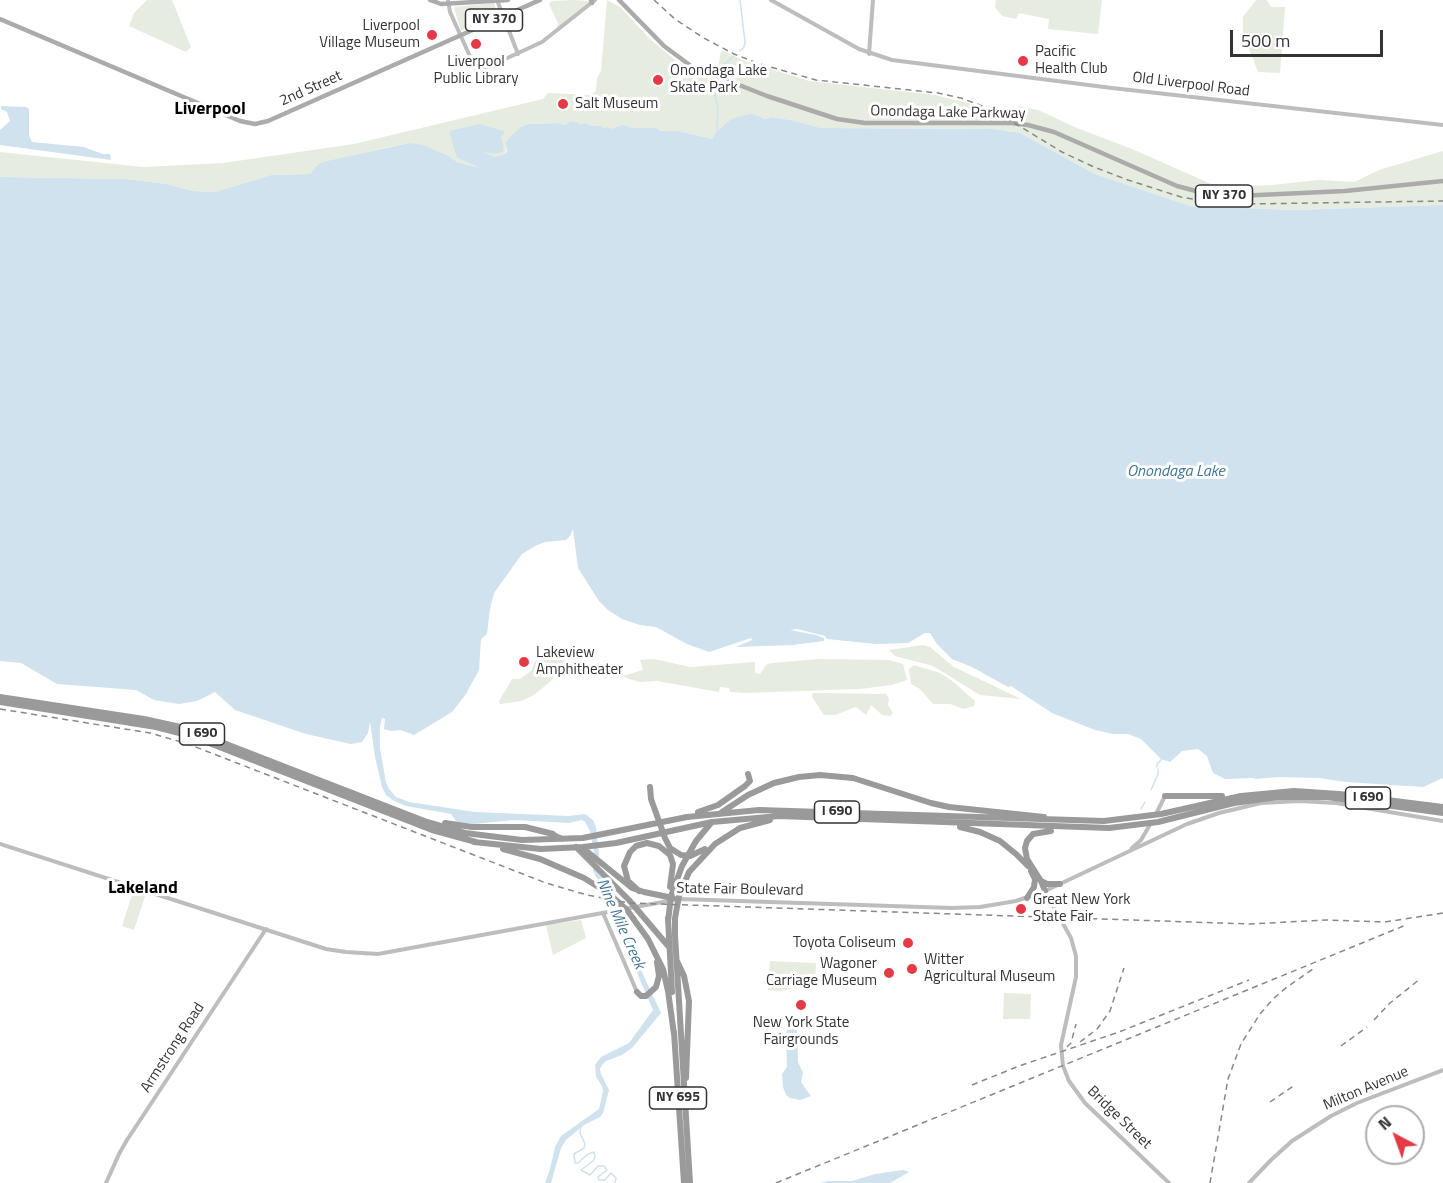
<!DOCTYPE html>
<style>
body{margin:0}
#map{position:relative;width:1443px;height:1183px;overflow:hidden;background:#fff;font-family:"Titillium Web",sans-serif}
canvas{display:block}
.north{position:absolute;left:1365px;top:1105px;width:60px;height:60px;box-sizing:border-box;background:#fff;border:2px solid #adadad;border-radius:50%;rotate:319deg;font-size:16px;font-weight:700;line-height:24px;text-align:center;color:#333}
.north::after{content:'';display:block;margin:auto;width:21px;height:27px;background:#e63946;clip-path:polygon(50% 0,100% 100%,50% 72%,0 100%)}
.scale{position:absolute;left:1230px;top:30px;width:153px;height:27px;box-sizing:border-box;border:3px solid #333;border-top:0;padding-left:8px;font-size:18px;line-height:21px;white-space:nowrap;color:#333;-webkit-text-stroke:4px #fff;paint-order:stroke}
</style>
<div id="map">
<canvas width="1443" height="1183"></canvas>
<div class="north">N</div>
<div class="scale">500 m</div>
</div>
<script>
const ctx = document.querySelector('canvas').getContext('2d');
ctx.lineJoin = 'round';
function fillPath(path, color) { ctx.fillStyle = color; ctx.fill(path, 'evenodd'); }
const toPath = rows => new Path2D(rows.map(r => 'M' + r).join(''));
function stroke(path, color, width, dash) { ctx.strokeStyle = color; ctx.lineWidth = width; ctx.lineCap = dash ? 'butt' : 'round'; ctx.setLineDash(dash || []); ctx.stroke(path); }
function drawText(font, color, halo, rows, align = 'center') {
  ctx.font = font + ' "Titillium Web",sans-serif'; ctx.lineWidth = 6; ctx.setLineDash([]); ctx.textBaseline = 'middle'; ctx.strokeStyle = halo; ctx.fillStyle = color; for (const [text, x, y, turn = 0] of rows) {
    ctx.save(); ctx.translate(x, y); ctx.rotate((+turn || 0) * Math.PI / 180); ctx.textAlign = isNaN(turn) ? turn : align; if (halo) ctx.strokeText(text, 0, 0); ctx.fillText(text, 0, 0); ctx.restore();
  }
}
fillPath(toPath([
 [147,0,172,0,191,47,186,52,129,26,134,13],
 [574,0,590,1,557,28,558,23,549,4,551,1],
 [607,0,620,7,651,40,675,60,716,81,721,50,745,61,809,81,935,95,976,105,1002,118,1016,120,1018,106,1038,110,1077,128,1132,149,1218,187,1272,185,1318,180,1354,182,1379,170,1443,151,1443,205,1294,210,1190,206,1095,174,1020,133,994,129,821,128,791,120,771,117,765,119,756,115,731,119,716,132,712,139,679,131,660,131,657,128,606,130,595,126,581,125,570,121,565,125,556,123,529,124,507,147,505,154,494,157,483,153,484,152,493,154,504,150,501,137,457,158,480,168,457,162,449,156,409,143,384,148,316,166,310,174,271,175,215,192,193,191,167,184,127,179,0,177,0,152,143,167,223,163,354,144,543,99,548,93,590,95,596,91,597,78,601,71],
 [996,0,1102,0,1098,34,1048,29,1049,19,1019,13,1016,19,1002,16,995,7],
 [1256,0,1267,0,1271,7,1285,7,1280,73,1258,72,1243,33,1243,17],
 [494,3,498,15,461,31,454,7],
 [923,645,930,647,954,667,1021,699,980,695,933,666,895,656,889,650],
 [538,655,564,657,565,665,559,666,552,680,534,695,521,701,500,704,499,701,512,679,520,679,531,671],
 [654,659,690,667,755,662,755,673,760,674,767,664,774,663,818,659,888,660,903,664,907,680,892,685,860,689,744,693,730,692,729,688,720,687,719,692,657,681,640,682,629,679,623,676,643,670,640,660],
 [914,665,940,673,951,680,975,701,974,706,964,709,950,704,933,704,920,689,911,684,909,669],
 [813,693,886,694,889,699,888,705,893,713,890,716,882,715,871,705,866,715,856,707,835,715,824,715,812,697],
 [134,889,146,893,134,930,122,926],
 [581,920,586,938,553,955,546,925],
 [770,961,816,963,815,983,781,991,768,990],
 [1004,993,1031,994,1030,1019,1003,1019]
]), '#e6ecdf');
fillPath(toPath([
 [1,106,26,107,29,109,29,135,32,142,84,147,103,154,110,154,111,160,0,145,0,130,10,121,7,112,1,109],
 [749,114,756,115,765,119,771,117,791,120,821,128,994,129,1020,133,1095,174,1190,206,1294,210,1443,205,1443,778,1423,787,1346,782,1319,778,1277,777,1255,779,1253,778,1225,779,1213,773,1207,756,1198,749,1182,751,1170,762,1161,759,1141,739,1128,734,1113,734,1095,730,1052,713,1011,686,1008,687,972,667,952,659,937,644,930,633,925,633,908,643,876,644,827,639,825,636,797,629,790,630,816,635,824,638,824,641,793,645,736,647,752,640,751,638,709,652,687,644,656,627,640,625,622,619,608,610,599,601,578,568,573,529,570,536,566,540,545,542,535,546,522,554,494,593,490,609,487,634,481,639,479,670,466,694,452,712,414,735,400,730,391,731,384,729,385,719,382,718,380,727,380,748,386,783,389,789,396,797,409,802,475,812,569,816,585,814,593,820,596,827,601,875,610,891,636,959,661,1013,632,1048,622,1055,606,1061,602,1065,600,1069,601,1074,609,1090,603,1113,600,1117,584,1125,566,1140,561,1148,551,1183,545,1183,550,1169,555,1147,561,1136,599,1109,603,1091,602,1086,596,1077,595,1065,601,1057,629,1043,653,1010,614,920,607,898,593,871,594,852,590,831,585,822,582,820,569,823,514,820,474,824,457,822,451,814,406,806,394,801,386,795,382,787,375,757,370,722,368,733,362,742,351,744,306,734,235,710,215,692,197,701,179,704,154,700,136,690,57,684,21,663,0,661,0,177,127,179,167,184,193,191,215,192,271,175,310,174,316,166,323,162,409,143,423,145,449,156,457,162,480,168,457,158,450,135,450,131,479,124,504,131,504,134,501,137,504,148,503,152,493,154,484,152,494,157,505,154,507,151,506,143,509,138,521,127,529,124,557,123,565,125,570,121,579,123,581,125,585,123,592,126,600,126,605,129,607,127,611,129,623,125,632,128,657,128,660,131,679,131,712,139,716,132,731,119],
 [789,1024,797,1026,798,1062,803,1073,801,1082,811,1096,800,1100,790,1098,786,1095,783,1087,782,1074,787,1067,786,1033],
 [903,1170,909,1172,890,1183,820,1183,828,1181,852,1181,875,1174]
]), '#cfe2ee');
stroke(toPath([
 [740,51,744,47,745,42,740,0],
 [717,130,718,106,715,98,715,89,718,73,721,67,734,56],
 [1157,767,1157,764,1163,758],
 [1151,790,1158,774,1158,769],
 [1141,809,1145,802],
 [581,1126,580,1133,585,1144,584,1148,574,1154,575,1163,578,1163,588,1154,594,1152,595,1157,593,1161,581,1170,590,1175,598,1166,604,1166,607,1170,598,1177,599,1180,605,1180,611,1173,616,1178,615,1183]
]), '#cfe2ee', 1.5);
stroke(toPath([
 [448,0,450,12,477,72,542,42,595,0],
 [497,0,518,54],
 [771,0,859,49,892,60,1112,88,1443,125],
 [869,54,873,0],
 [1156,814,1165,796],
 [0,844,326,949,346,952,378,954,679,899,952,908,980,907,1016,901,1045,891,1187,824,1219,813,1261,803,1299,801,1336,803,1443,821],
 [1132,848,1141,840,1151,823],
 [1045,891,1071,938,1076,956,1076,977,1061,1045,1063,1066,1069,1081,1085,1103,1169,1183],
 [603,913,637,992],
 [106,1183,119,1154,127,1140,266,929],
 [1249,1183,1271,1160,1292,1141,1331,1116,1357,1103,1443,1070]
]), '#bdbdbd', 4);
stroke(toPath([
 [430,0,441,4,508,0],
 [591,0,592,3],
 [619,0,664,46,691,66,767,96,837,119,865,123,1011,123,1028,125,1054,132,1177,186,1211,195,1237,196,1345,191,1443,181],
 [0,19,240,121,255,124,268,121,540,0]
]), '#ababab', 4.5);
stroke(toPath([
 [0,697,144,719,185,728,427,822,465,833,522,840,583,838,687,817,759,810,1104,821,1161,814,1241,796,1294,791,1339,794,1443,807],
 [0,702,156,727,191,736,432,830,476,842],
 [650,787,651,799,665,838,670,848,681,855,690,856,705,849],
 [1165,796,1222,796],
 [698,812,718,805,745,786,750,781,748,774],
 [722,812,748,795,774,783,799,777,820,775,853,778,931,803,949,807,1044,817],
 [445,823,472,827,525,827,553,834],
 [960,827,980,832,1000,841,1016,854,1028,866],
 [551,834,562,839],
 [474,842,541,849,583,847,616,843,712,822,779,816,1109,828,1158,822,1234,803,1278,797,1327,797,1443,813],
 [576,847,629,900,669,947],
 [503,849,540,859,584,878,608,893,627,910,648,939,663,969,668,991,674,1034],
 [584,849,632,888,644,892,673,898],
 [1041,881,1047,884,1060,884],
 [639,891,628,881,624,866,630,852,636,846,647,843,659,846,670,855,673,864,670,887],
 [1045,891,1041,881,1027,859,1025,848,1027,841,1033,834,1051,831],
 [1027,898,1034,887,1035,879,1031,871],
 [668,918,672,992],
 [668,922,671,896,682,866,696,841,711,823],
 [677,961,684,976,689,1001,686,1078],
 [637,992,641,996,646,996,656,987,659,976,657,962],
 [674,1032,684,1183],
 [690,1183,675,935,675,918,679,896,689,872,715,844,740,828,770,820]
]), '#9a9a9a', 6);
stroke(toPath([
 [654,0,675,19,702,37,734,54,760,64,816,80,938,93,961,98,993,110,1062,152,1094,167,1128,180,1181,197,1216,203,1247,204,1443,201],
 [0,709,150,733,188,744,546,883,587,895,629,903,1250,924,1326,920,1385,922,1443,913],
 [1374,1020,1390,1003,1420,979],
 [1080,1042,1097,1029,1110,1011,1124,968],
 [1341,1046,1367,1027],
 [1067,1047,1071,1043,1076,1024],
 [972,1085,1019,1066,1119,1032,1249,980],
 [1270,1102,1295,1085],
 [776,1183,1406,925],
 [1210,1183,1228,1079,1241,1044,1260,1014,1273,999,1287,987,1313,969]
]), '#888', 1.5, [6, 4.5]);
for (const [x, y, r, color] of [
 [432,35,6,"#e63946"],
 [476,44,6,"#e63946"],
 [1023,61,6,"#e63946"],
 [658,80,6,"#e63946"],
 [563,104,6,"#e63946"],
 [524,662,6,"#e63946"],
 [1021,909,6,"#e63946"],
 [908,943,6,"#e63946"],
 [912,969,6,"#e63946"],
 [889,973,6,"#e63946"],
 [801,1005,6,"#e63946"]
]) { const dot = new Path2D(); dot.arc(x, y, r, 0, 2 * Math.PI); ctx.fillStyle = color; ctx.fill(dot); stroke(dot, '#fff', 2); }
for (const [x, y, w] of [
 [494,20,57],
 [1224,196,57],
 [202,734,45],
 [1368,798,45],
 [837,812,45],
 [678,1098,57]
]) { const box = new Path2D(); box.roundRect(x - w / 2, y - 11, w, 22, 4.5); ctx.fillStyle = '#fff'; ctx.fill(box); stroke(box, '#333', 1.5); }
drawText('bold 14px', '#333', null, [
 ["NY 370",494,20],
 ["NY 370",1224,196],
 ["I 690",202,734],
 ["I 690",1368,798],
 ["I 690",837,812],
 ["NY 695",678,1098]
]);
drawText('15px', '#333', '#fff', [
 ["Liverpool",420,26,"right"],
 ["Village Museum",420,43,"right"],
 ["Pacific",1035,52],
 ["Health Club",1035,69],
 ["Liverpool",476,62,"center"],
 ["Public Library",476,79,"center"],
 ["Onondaga Lake",670,71],
 ["Skate Park",670,88],
 ["Salt Museum",575,104],
 ["Lakeview",536,653],
 ["Amphitheater",536,670],
 ["Great New York",1033,900],
 ["State Fair",1033,917],
 ["Toyota Coliseum",896,943,"right"],
 ["Witter",924,960],
 ["Agricultural Museum",924,977],
 ["Wagoner",877,964,"right"],
 ["Carriage Museum",877,981,"right"],
 ["New York State",801,1023,"center"],
 ["Fairgrounds",801,1040,"center"]
], 'left');
drawText('15px', '#333', '#fff', [
 ["Old Liverpool Road",1191,85,7],
 ["2nd Street",311,89,-24],
 ["Onondaga Lake Parkway",948,113,1],
 ["State Fair Boulevard",740,890,1],
 ["Armstrong Road",173,1048,-57],
 ["Milton Avenue",1366,1089,-23],
 ["Bridge Street",1119,1118,44]
]);
drawText('italic 16px', '#3f7597', '#fff', [
 ["Onondaga Lake",1176,472],
 ["Nine Mile Creek",620,924,66]
]);
drawText('bold 18px', '#000', '#fff', [
 ["Liverpool",210,110],
 ["Lakeland",143,889]
]);
</script>
